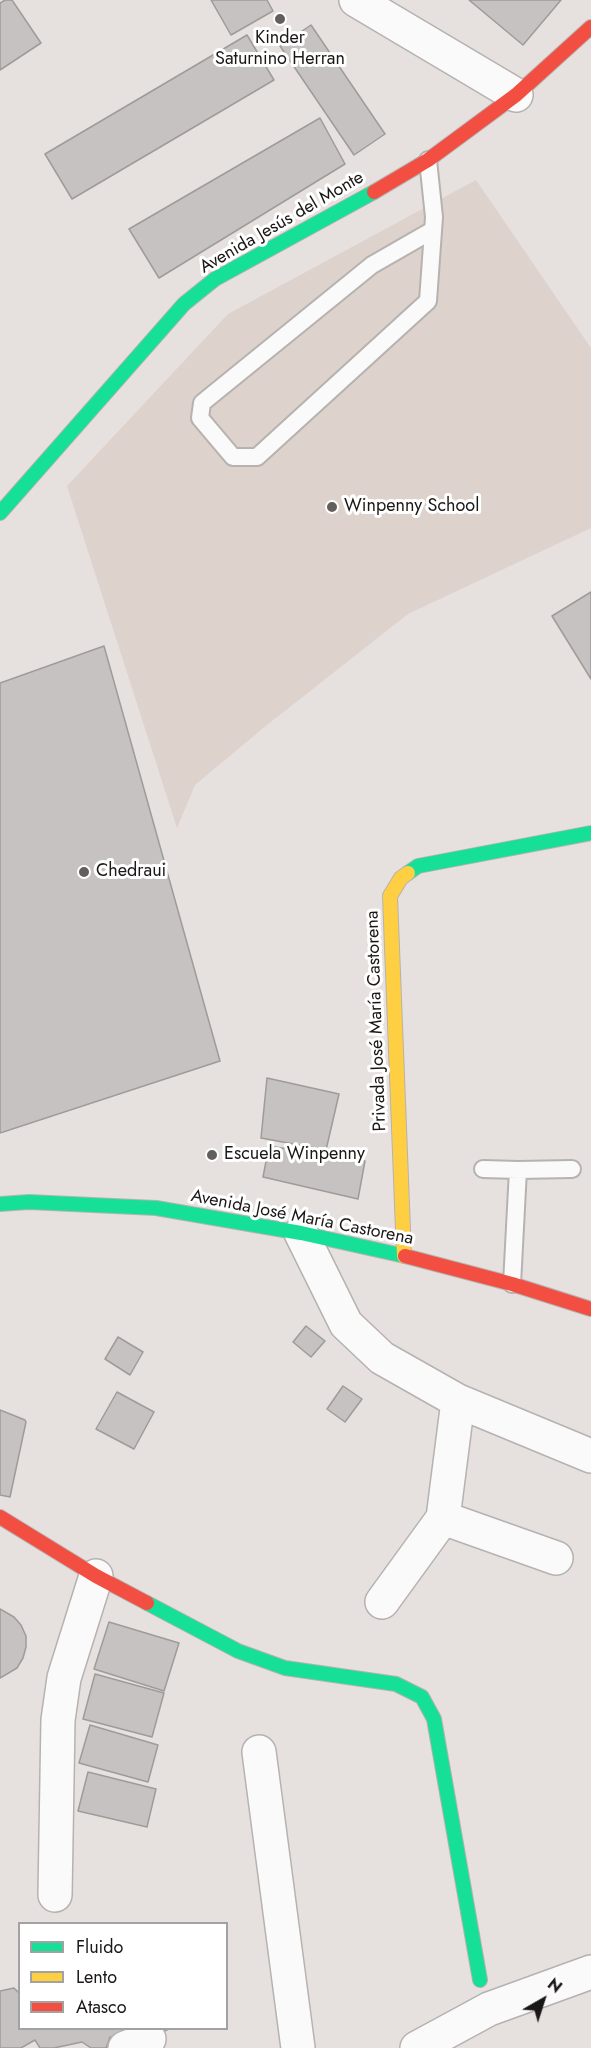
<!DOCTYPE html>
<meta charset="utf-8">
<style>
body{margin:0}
#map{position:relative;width:591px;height:2048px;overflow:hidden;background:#e6e1df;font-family:Jost,sans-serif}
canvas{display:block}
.legend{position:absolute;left:18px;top:1922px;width:210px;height:108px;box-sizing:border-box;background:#fff;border:2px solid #a3a2a2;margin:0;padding:8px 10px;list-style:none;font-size:18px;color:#1a1716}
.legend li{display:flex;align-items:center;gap:12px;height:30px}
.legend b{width:30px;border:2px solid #a3a2a2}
.north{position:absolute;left:513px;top:1970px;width:60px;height:60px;-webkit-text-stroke:4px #fff;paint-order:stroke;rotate:39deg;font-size:16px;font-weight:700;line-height:24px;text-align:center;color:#1a1716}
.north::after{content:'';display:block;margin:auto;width:21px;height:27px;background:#1a1716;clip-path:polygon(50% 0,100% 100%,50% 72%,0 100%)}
</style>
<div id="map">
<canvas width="591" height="2048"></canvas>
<ul class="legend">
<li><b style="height:8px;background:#16e098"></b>Fluido</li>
<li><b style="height:8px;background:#ffcf43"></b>Lento</li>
<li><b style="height:8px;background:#f24e42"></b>Atasco</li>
</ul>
<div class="north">N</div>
</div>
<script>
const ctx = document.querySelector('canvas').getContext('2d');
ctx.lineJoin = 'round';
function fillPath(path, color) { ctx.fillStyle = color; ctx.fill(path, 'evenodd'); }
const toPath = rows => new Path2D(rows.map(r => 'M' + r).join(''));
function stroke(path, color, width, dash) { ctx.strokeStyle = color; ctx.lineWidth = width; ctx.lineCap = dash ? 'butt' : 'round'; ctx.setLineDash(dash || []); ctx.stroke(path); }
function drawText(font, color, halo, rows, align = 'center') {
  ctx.font = font + ' Jost,sans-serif'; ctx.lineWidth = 6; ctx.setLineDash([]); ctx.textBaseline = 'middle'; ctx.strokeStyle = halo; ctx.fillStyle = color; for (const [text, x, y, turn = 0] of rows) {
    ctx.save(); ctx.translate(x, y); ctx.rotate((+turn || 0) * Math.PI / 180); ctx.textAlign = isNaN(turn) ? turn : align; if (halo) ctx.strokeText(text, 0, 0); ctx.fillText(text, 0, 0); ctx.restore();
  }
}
fillPath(toPath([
 [476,180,591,348,591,528,408,614,267,725,195,785,177,828,67,486,228,314]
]), '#ddd2cc');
const building = toPath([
 [5,0,12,0,41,43,0,70,0,3,5,0],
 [211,0,267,0,273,11,231,35,211,0],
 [469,0,561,0,523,45,469,0],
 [311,25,385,134,354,155,280,46,311,25],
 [247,35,274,80,72,199,45,154,247,35],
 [320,118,345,164,159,278,129,229,320,118],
 [591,592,591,679,552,616,591,592],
 [104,646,220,1061,0,1133,0,683,104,646],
 [267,1078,339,1094,326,1150,261,1138,267,1078],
 [269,1146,365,1161,358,1199,263,1177,269,1146],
 [306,1326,325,1341,311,1357,293,1342,306,1326],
 [118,1337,143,1352,130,1375,105,1359,118,1337],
 [343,1386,362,1399,345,1422,327,1409,343,1386],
 [117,1392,154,1412,134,1449,96,1429,117,1392],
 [0,1410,25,1420,26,1422,10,1497,0,1495,0,1410],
 [0,1609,14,1617,21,1625,26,1636,26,1647,23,1658,17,1668,0,1678,0,1609],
 [109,1622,179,1643,164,1691,94,1669,109,1622],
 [95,1674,164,1693,152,1737,83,1719,95,1674],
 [90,1725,158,1745,148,1782,79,1763,90,1725],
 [88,1772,156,1789,147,1827,78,1811,88,1772],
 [14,1988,20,1994,20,2028,167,2028,167,2030,152,2036,110,2037,106,2048,91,2048,82,2042,54,2048,40,2048,35,2040,21,2048,0,2048,0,1991,14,1988]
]);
fillPath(building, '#c6c2c1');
stroke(building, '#9e9b99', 1.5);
const lane = toPath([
 [428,160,434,217,428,301,257,457,233,457,200,418,202,403,372,265,433,230],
 [483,1169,518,1170],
 [512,1284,518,1170,572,1169]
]);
const street = toPath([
 [356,0,516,95],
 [301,1233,346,1324,382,1358,458,1401,591,1456],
 [443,1518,556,1558],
 [382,1602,443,1518,458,1401],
 [259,1752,298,2048],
 [55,1895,58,1720,64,1678,96,1576],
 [125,2048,149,2039],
 [417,2048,489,2009,591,1972]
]);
const fast = toPath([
 [0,513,184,304,215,279,374,192],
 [408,873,418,866,591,833],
 [0,1204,29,1202,156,1208,301,1233,405,1256],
 [147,1603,238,1651,285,1668,396,1684,422,1697,434,1719,480,1980]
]);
const slow = toPath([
 [404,1256,390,896,401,878,408,873]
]);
const jam = toPath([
 [374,192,428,160,516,95,591,27],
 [405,1256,512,1284,591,1309],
 [0,1517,96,1576,147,1603]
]);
stroke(lane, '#b6b2b0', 20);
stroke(street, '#b6b2b0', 36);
stroke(fast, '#b6b2b0', 16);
stroke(slow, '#b6b2b0', 16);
stroke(jam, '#b6b2b0', 16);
stroke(lane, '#fbfafa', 16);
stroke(street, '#fbfafa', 33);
stroke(fast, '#16e098', 14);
stroke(slow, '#ffcf43', 14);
stroke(jam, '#f24e42', 14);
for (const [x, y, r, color] of [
 [280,19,6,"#615e5c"],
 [332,507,6,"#615e5c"],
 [84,872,6,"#615e5c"],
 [212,1155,6,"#615e5c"]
]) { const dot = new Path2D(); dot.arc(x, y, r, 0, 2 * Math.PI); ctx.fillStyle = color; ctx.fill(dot); stroke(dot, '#fff', 2); }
drawText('18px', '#1a1716', '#fff', [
 ["Kinder",280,39,"center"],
 ["Saturnino Herran",280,60,"center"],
 ["Winpenny School",344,507],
 ["Chedraui",96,872],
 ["Escuela Winpenny",224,1155]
], 'left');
drawText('18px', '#1a1716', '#fff', [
 ["Avenida Jesús del Monte",282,223,-30],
 ["Privada José María Castorena",377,1021,-92],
 ["Avenida José María Castorena",302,1218,11]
]);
</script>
